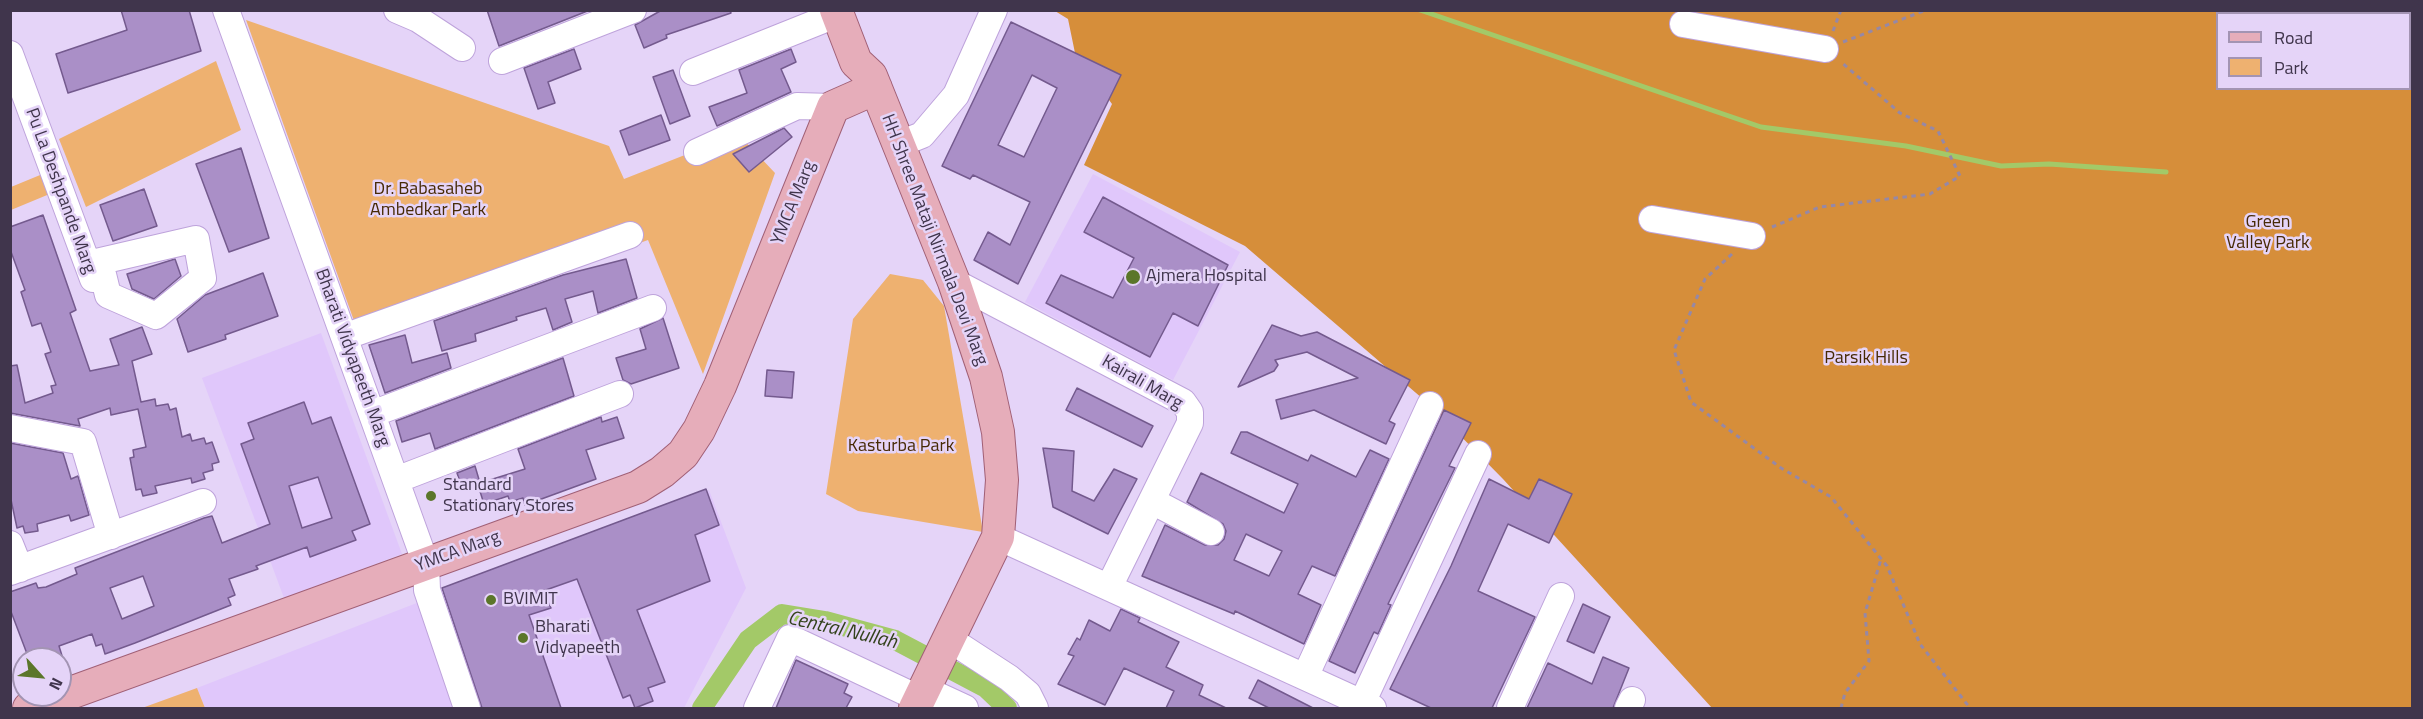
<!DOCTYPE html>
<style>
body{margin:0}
#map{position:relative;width:2423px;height:719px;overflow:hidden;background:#e5d4f8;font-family:"Titillium Web",sans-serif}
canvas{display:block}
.frame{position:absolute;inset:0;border:12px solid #40354c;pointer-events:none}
.legend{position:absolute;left:2216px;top:12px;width:195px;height:78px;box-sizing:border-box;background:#e5d4f8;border:2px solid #a394b3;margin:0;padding:8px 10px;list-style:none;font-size:18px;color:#40354c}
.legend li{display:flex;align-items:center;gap:12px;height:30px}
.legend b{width:30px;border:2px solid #a394b3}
.north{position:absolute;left:12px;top:647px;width:60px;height:60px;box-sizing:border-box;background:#e5d4f8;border:2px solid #a394b3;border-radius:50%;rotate:117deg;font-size:16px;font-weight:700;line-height:24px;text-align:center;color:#40354c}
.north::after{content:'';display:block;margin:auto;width:21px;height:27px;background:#5b762a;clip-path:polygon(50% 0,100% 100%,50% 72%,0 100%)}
</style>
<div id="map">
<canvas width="2423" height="719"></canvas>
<div class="frame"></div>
<ul class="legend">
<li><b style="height:8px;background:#e6adba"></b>Road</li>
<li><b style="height:16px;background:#eeb170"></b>Park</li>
</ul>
<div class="north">N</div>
</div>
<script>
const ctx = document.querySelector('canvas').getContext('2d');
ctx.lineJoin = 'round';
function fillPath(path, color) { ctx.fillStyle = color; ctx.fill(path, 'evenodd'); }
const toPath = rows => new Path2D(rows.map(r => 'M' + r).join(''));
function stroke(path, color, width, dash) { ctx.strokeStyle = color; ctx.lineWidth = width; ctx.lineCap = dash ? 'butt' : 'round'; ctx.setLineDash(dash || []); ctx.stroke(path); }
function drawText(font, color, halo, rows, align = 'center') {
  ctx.font = font + ' "Titillium Web",sans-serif'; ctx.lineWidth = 5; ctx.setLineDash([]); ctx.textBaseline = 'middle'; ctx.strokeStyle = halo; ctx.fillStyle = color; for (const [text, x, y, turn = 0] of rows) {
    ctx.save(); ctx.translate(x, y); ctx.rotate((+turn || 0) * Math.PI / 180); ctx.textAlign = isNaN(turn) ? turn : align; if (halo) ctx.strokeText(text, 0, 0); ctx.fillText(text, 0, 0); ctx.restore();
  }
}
fillPath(toPath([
 [1093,174,1240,252,1173,380,1025,302],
 [321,333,402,554,284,598,202,378],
 [709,490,746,588,684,708,205,708,197,688]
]), '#e0c7fb');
fillPath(toPath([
 [246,20,609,146,624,179,738,134,775,173,703,374,648,240,362,343],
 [216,61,241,130,86,207,59,139],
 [45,173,52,193,11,210,11,187],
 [890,274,923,280,944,306,983,532,858,511,826,494,853,319],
 [197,688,205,708,142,708]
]), '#eeb170');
fillPath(toPath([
 [1055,11,2412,11,2412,708,1712,708,1503,479,1430,405,1245,246,1084,165,1112,104,1075,53,1068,19],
 [2218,14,2410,14,2410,88,2218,88]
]), '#d68e3a');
stroke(toPath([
 [1420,10,1761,127,1906,146,2001,166,2049,164,2166,172]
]), '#a3c968', 5);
stroke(toPath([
 [702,708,748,640,782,614,825,621,895,640,986,688,1007,708]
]), '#a3c968', 20);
const building = toPath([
 [121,10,189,10,201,51,68,93,56,54,127,30,121,10],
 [487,10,590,10,499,46,487,10],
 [662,10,730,10,731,13,666,35,667,38,644,48,635,25,662,10],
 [1011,22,1121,75,1018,284,974,260,988,232,1010,245,1030,202,973,175,970,179,942,166,1011,22],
 [1032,75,1057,88,1024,157,998,145,1032,75],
 [574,49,581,69,548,82,555,103,538,109,524,68,574,49],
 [791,49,796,62,781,69,791,92,717,126,709,107,747,93,739,70,791,49],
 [673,70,690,116,670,124,653,77,673,70],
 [661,115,670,140,629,155,620,131,661,115],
 [784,128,792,137,749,172,733,154,784,128],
 [241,148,269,238,229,252,196,164,241,148],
 [144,189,157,226,113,241,100,205,144,189],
 [1103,197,1228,265,1198,326,1173,313,1150,357,1046,303,1061,275,1113,298,1134,258,1084,232,1103,197],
 [43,215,76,310,70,313,90,371,119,365,110,339,142,327,152,354,132,361,141,402,155,399,156,406,168,404,170,410,176,408,182,437,190,434,192,441,204,438,206,444,212,442,219,462,212,464,213,470,203,473,205,479,192,483,191,478,155,486,157,493,143,496,141,489,136,490,130,458,134,457,133,450,146,447,138,409,111,415,110,408,78,419,80,426,10,413,10,366,17,365,25,403,53,393,51,386,56,385,45,354,51,352,41,323,32,326,21,292,25,290,10,249,10,227,43,215],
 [175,259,181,276,154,299,132,289,127,274,175,259],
 [626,259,637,298,598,313,593,291,565,299,572,322,553,330,546,308,516,317,517,320,475,334,476,341,442,351,434,321,563,275,626,259],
 [263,273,278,316,225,335,226,339,188,352,177,319,205,295,263,273],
 [663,318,679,368,631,384,623,380,616,358,646,349,640,329,663,318],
 [1272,325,1301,336,1317,332,1410,380,1389,421,1395,424,1386,444,1314,410,1281,419,1276,400,1358,378,1307,352,1275,360,1278,365,1274,371,1238,387,1272,325],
 [405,335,412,363,447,353,451,368,385,393,369,345,405,335],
 [563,358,574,396,435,449,430,433,402,442,396,421,563,358],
 [767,370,794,372,792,398,765,396,767,370],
 [1077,388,1153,426,1142,447,1066,410,1077,388],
 [304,402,312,424,331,417,370,524,352,531,356,540,310,557,307,547,256,566,258,569,229,579,235,595,228,598,231,605,135,643,105,654,102,644,96,646,92,634,59,646,63,659,29,659,10,609,10,592,36,583,38,588,46,587,77,574,75,568,204,518,212,516,222,543,270,524,241,444,254,439,248,423,304,402],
 [318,477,332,518,302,528,289,486,318,477],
 [143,576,154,606,122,619,110,588,143,576],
 [1444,410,1471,423,1449,466,1455,468,1388,604,1391,605,1378,634,1374,632,1355,673,1329,661,1444,410],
 [601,417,602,422,617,417,624,438,586,450,596,479,525,505,523,498,510,502,508,496,484,504,478,485,463,490,457,473,475,466,480,483,525,469,518,449,601,417],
 [1241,432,1247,432,1308,461,1311,455,1356,477,1370,450,1389,459,1335,576,1312,566,1298,594,1321,605,1304,644,1235,611,1234,614,1142,576,1165,525,1205,545,1218,545,1224,539,1226,531,1223,524,1187,502,1201,473,1284,513,1298,484,1231,453,1241,432],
 [1246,534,1282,551,1269,576,1234,560,1246,534],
 [10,443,63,453,71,479,78,476,89,515,71,521,69,515,37,524,38,531,25,533,23,526,17,528,10,495,10,443],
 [1043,448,1074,451,1072,491,1094,501,1114,469,1137,479,1108,534,1053,507,1043,448],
 [1489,479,1529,499,1539,479,1572,494,1549,543,1508,524,1478,591,1535,617,1492,708,1431,708,1390,689,1451,566,1489,479],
 [706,489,719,525,695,535,710,581,637,610,665,682,648,688,653,701,635,708,630,695,623,698,577,579,543,591,551,608,529,615,561,708,482,708,442,588,706,489],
 [1583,604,1610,617,1594,653,1567,641,1583,604],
 [1121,609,1140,618,1138,622,1179,642,1166,667,1203,685,1199,695,1226,708,1166,708,1174,691,1124,668,1105,705,1058,684,1074,656,1068,654,1077,638,1080,640,1089,620,1110,631,1121,609],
 [1603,657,1629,668,1613,708,1527,708,1548,663,1592,684,1603,657],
 [796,660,848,684,844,693,852,697,846,708,776,708,796,660],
 [1258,680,1313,708,1269,708,1249,698,1258,680]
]);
fillPath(building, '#aa8fc7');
stroke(building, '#745a8e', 1.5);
const minor = toPath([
 [226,10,426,564,427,590,467,708],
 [397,10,418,19,462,48],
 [1683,24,1825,49],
 [10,54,93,279],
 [502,61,633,10],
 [693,72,838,14],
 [897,145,922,135,956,95,994,10],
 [697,152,797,106,833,107],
 [1652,219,1752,236],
 [88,264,196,239,203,278,156,316,108,295,100,262],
 [954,282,1183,402,1190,412,1190,423,1109,587],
 [344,337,630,235],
 [372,414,653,308],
 [10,428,83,442,111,536],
 [396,480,620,394],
 [1152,501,1211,532],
 [998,537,1373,708],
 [10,544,20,569],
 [10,572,203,502],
 [949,639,1009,678,1028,694,1035,708],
 [1305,677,1430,405],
 [924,689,965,708],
 [1362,703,1478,454],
 [757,708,790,638,920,699],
 [1510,708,1561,596],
 [1628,708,1632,700]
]);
const major = toPath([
 [836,10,856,62,871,76,954,282,986,377,998,432,1002,480,998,537,915,708],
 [29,708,638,487,662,472,683,454,699,430,720,386,833,107,876,88]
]);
stroke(minor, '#bea3db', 28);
stroke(major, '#a16076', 34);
stroke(toPath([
 [1833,31,1841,10],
 [1843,42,1926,10],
 [1772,227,1820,207,1930,194,1960,176,1938,131,1900,113,1841,62],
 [1732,254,1705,279,1674,350,1691,402,1781,468,1831,497,1887,566,1920,644,1970,708],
 [1841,708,1845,693,1869,661,1865,613,1881,559]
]), '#9688a6', 3, [4.5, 4.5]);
stroke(minor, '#fff', 26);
stroke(major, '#e6adba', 32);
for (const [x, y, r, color] of [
 [1133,277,8,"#5b762a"],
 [431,496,6,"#5b762a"],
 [491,600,6,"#5b762a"],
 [523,638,6,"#5b762a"]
]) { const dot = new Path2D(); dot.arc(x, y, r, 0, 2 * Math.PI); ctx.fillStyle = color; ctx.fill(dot); stroke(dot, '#e5d4f8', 2); }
drawText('18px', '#472a05', '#e5d4f8', [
 ["Dr. Babasaheb",428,190],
 ["Ambedkar Park",428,211],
 ["Green",2268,223],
 ["Valley Park",2268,244],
 ["Parsik Hills",1866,359],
 ["Kasturba Park",901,447]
]);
drawText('18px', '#40354c', '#e5d4f8', [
 ["Pu La Deshpande Marg",60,191,70],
 ["YMCA Marg",794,203,-68],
 ["HH Shree Mataji Nirmala Devi Marg",934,240,69],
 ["Bharati Vidyapeeth Marg",352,358,70],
 ["Kairali Marg",1142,383,30],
 ["YMCA Marg",458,552,-20]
]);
drawText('18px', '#40354c', '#e5d4f8', [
 ["Ajmera Hospital",1146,277],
 ["Standard",443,486],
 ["Stationary Stores",443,507],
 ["BVIMIT",503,600],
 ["Bharati",535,628],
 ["Vidyapeeth",535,649]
], 'left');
drawText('italic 20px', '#33421b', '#e5d4f8', [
 ["Central Nullah",842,631,13]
]);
</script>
